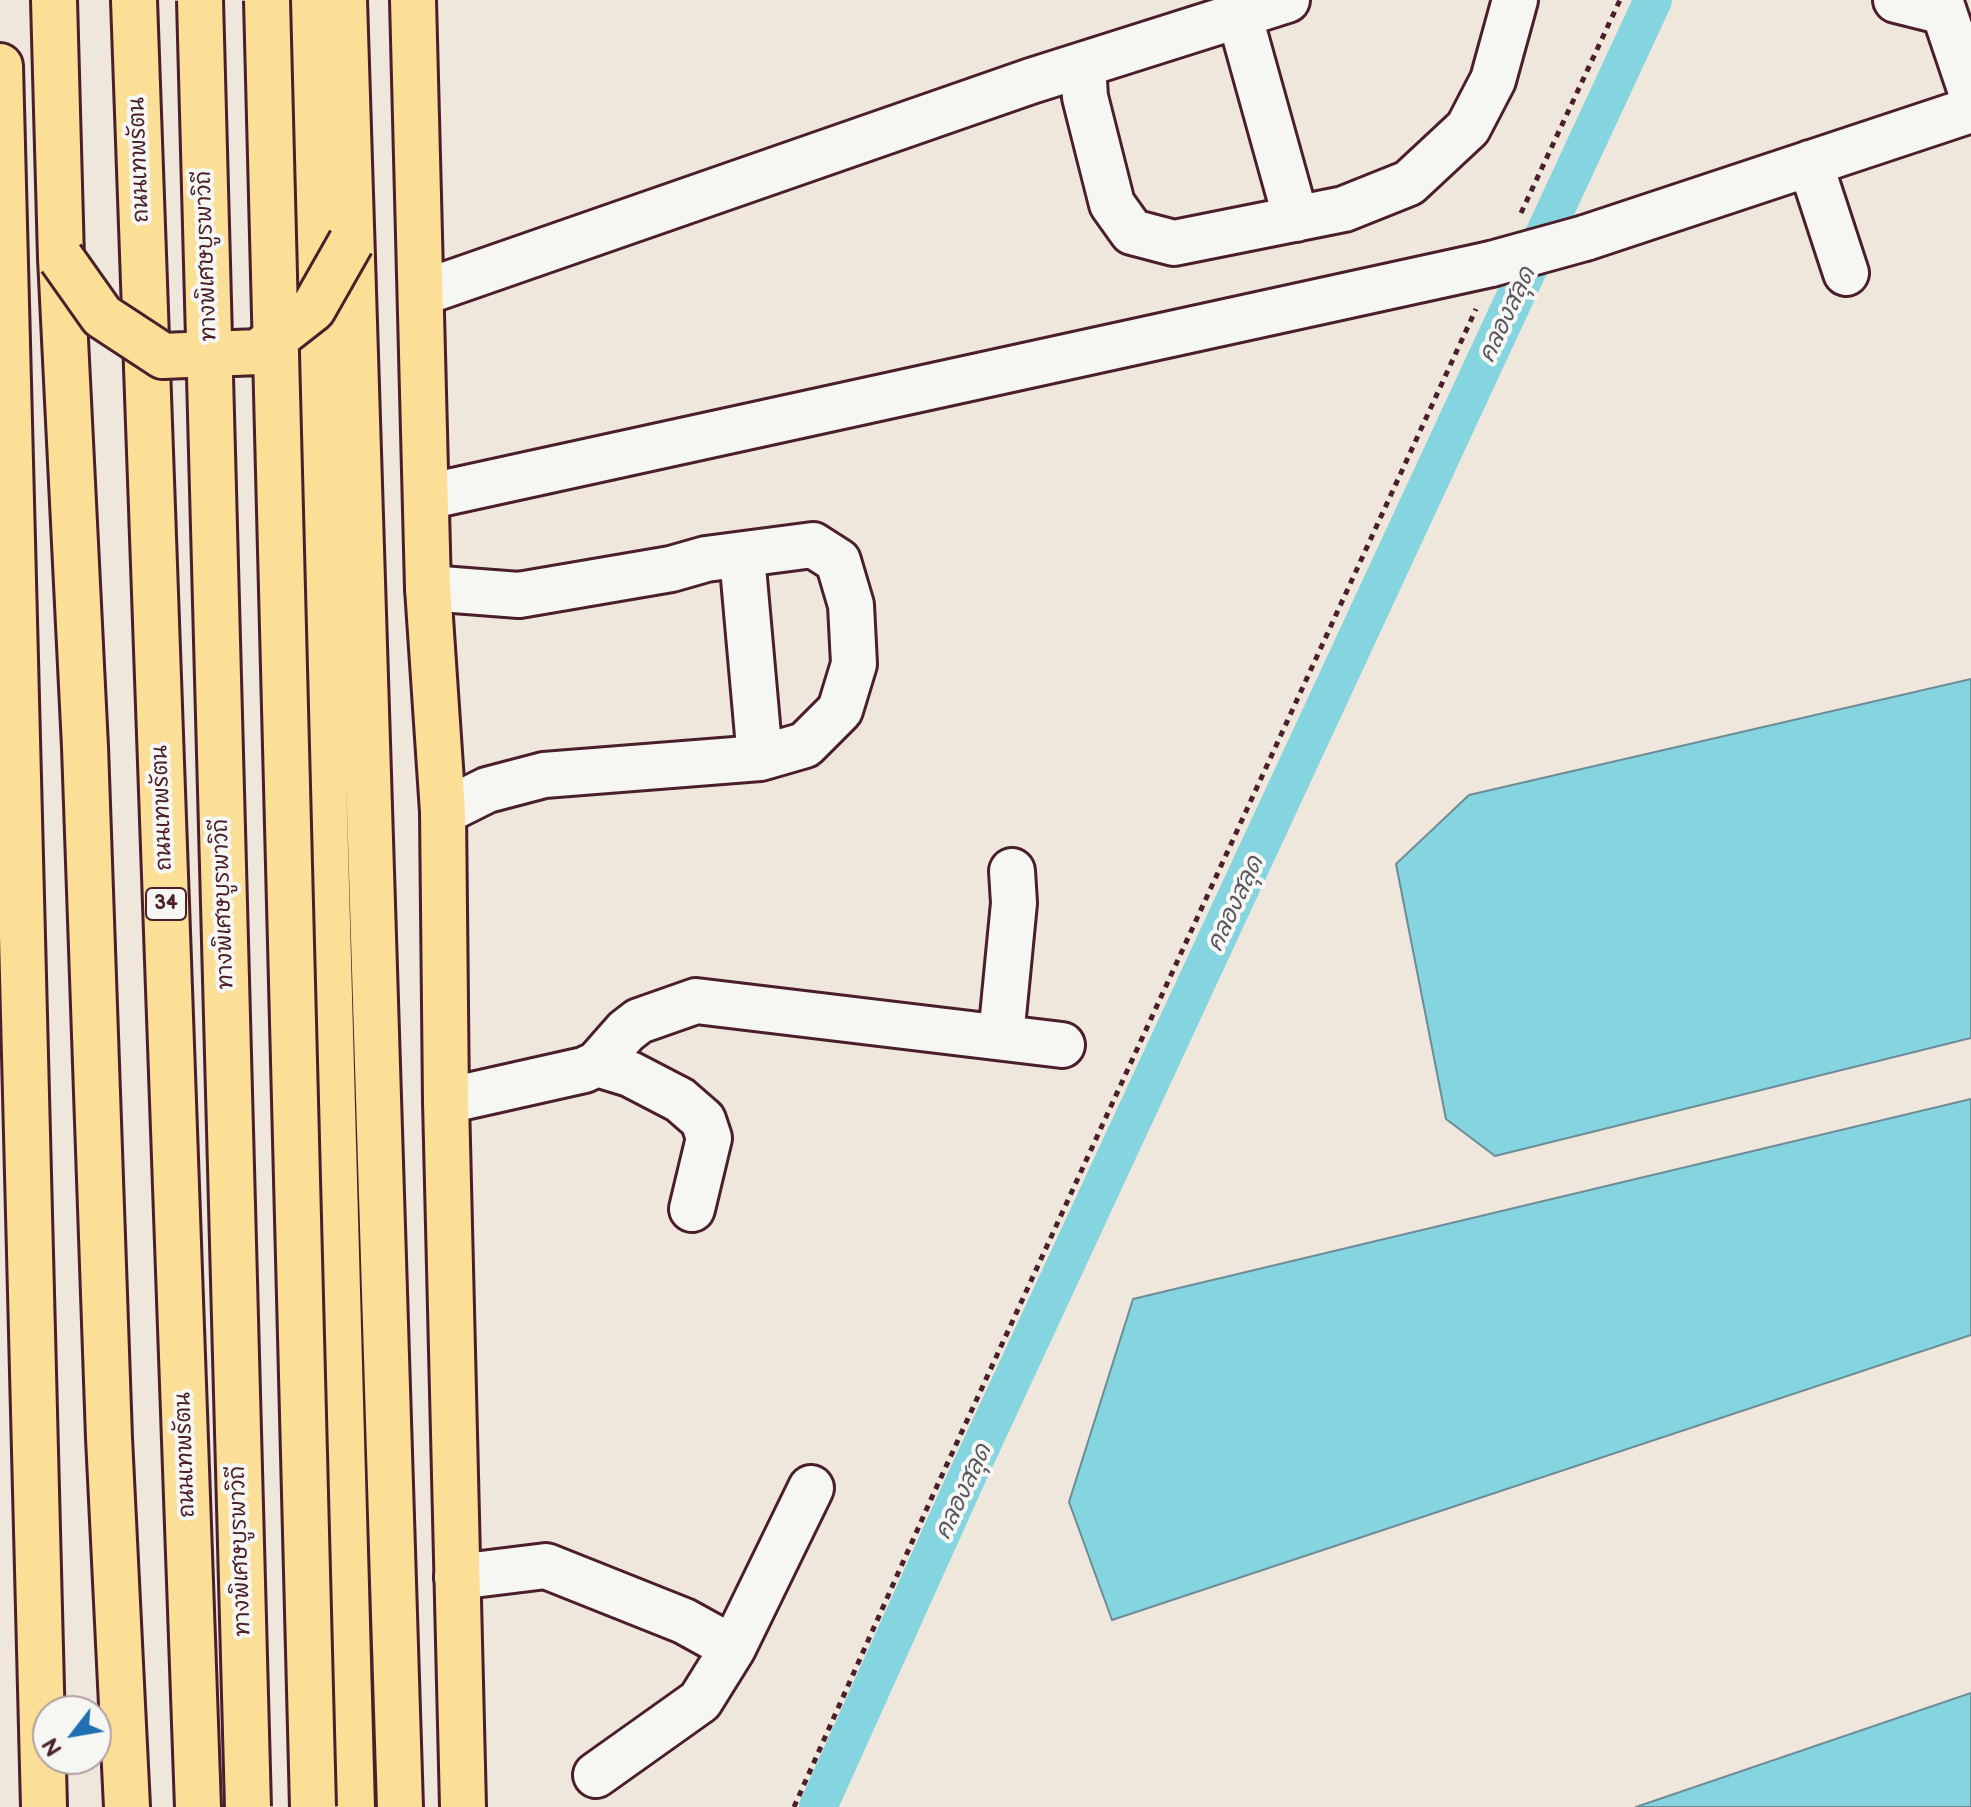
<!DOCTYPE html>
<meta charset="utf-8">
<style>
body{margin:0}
#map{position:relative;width:1971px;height:1807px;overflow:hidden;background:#efe6dc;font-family:"Balsamiq Sans",sans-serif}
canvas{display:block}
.north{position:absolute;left:32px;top:1695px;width:80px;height:80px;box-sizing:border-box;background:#f6f6f2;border:2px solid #b1a0a2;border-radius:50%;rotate:239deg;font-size:22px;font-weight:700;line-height:32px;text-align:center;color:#4a1f2b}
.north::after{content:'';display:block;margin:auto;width:28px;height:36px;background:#1f6fb2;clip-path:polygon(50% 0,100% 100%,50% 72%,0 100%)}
</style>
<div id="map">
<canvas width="1971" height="1807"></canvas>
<div class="north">N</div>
</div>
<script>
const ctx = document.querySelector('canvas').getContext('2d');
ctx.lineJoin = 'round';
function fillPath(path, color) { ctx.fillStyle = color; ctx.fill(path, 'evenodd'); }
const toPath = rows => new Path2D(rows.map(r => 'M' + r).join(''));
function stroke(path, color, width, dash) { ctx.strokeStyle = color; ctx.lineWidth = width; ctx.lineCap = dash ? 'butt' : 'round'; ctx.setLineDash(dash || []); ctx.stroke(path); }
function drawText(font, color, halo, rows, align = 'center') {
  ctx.font = font + ' "Balsamiq Sans","Playpen Sans Thai",sans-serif'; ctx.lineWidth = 8; ctx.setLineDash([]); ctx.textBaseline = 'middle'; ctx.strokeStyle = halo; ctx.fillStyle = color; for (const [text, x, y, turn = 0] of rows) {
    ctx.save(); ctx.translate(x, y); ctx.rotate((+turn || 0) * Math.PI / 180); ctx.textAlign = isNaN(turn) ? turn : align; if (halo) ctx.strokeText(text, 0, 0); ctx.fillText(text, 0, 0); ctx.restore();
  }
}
const water = toPath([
 [1971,679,1971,1038,1495,1156,1446,1119,1396,864,1469,795,1971,679],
 [1971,1099,1971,1335,1112,1620,1069,1502,1133,1299,1971,1099],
 [1971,1693,1971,1807,1636,1807,1971,1693]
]);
fillPath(water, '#84d5df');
stroke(water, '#6d8c97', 2);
stroke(toPath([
 [818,1807,965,1481,1653,0]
]), '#84d5df', 38);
const minor = toPath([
 [1896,0,1944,12],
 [1940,0,1971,92],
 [1239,14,1296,219],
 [1083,65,1085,97,1112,204,1132,232,1174,243,1344,209,1409,183,1468,128,1493,80,1515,0],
 [1810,163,1846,273],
 [1585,238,1971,110],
 [422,293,1031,81,1287,0],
 [426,497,1491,264],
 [742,556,760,758],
 [428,588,519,595,671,569,706,559,813,545,838,561,851,605,854,664,840,710,805,745,760,758,544,775,487,790,443,812],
 [1001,1037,1014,903,1012,871],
 [597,1064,630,1074,680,1100,703,1120,709,1138,692,1209],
 [446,1101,584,1070,597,1064,626,1031,639,1021,696,1001,1062,1045],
 [457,1577,546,1566,684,1621,733,1648,700,1701,596,1775],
 [733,1648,811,1488]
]);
const major = toPath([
 [413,0,428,588,443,812,446,1101,463,1807],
 [0,66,44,1807]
]);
const highway = toPath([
 [54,0,61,258,85,747,109,1438,127,1807],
 [134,0,198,1807],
 [303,0,352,1807],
 [344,0,400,1807]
]);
stroke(minor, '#4a1f2b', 50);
stroke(major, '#4a1f2b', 50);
stroke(highway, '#4a1f2b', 50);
stroke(toPath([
 [1521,213,1620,0],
 [794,1807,932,1497,1476,309]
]), '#4a1f2b', 5, [6, 6]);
stroke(minor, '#f6f6f2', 44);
stroke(major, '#fbdf96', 44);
stroke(highway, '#fbdf96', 44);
const minorBridge = toPath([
 [1491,264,1585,238]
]);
const highwayBridge = toPath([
 [200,0,248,1807],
 [267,0,313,1807],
 [61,258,102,316,163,356,258,352,313,309,351,242]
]);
stroke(minorBridge, '#4a1f2b', 50, []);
stroke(highwayBridge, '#4a1f2b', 50, []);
stroke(minorBridge, '#f6f6f2', 44);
stroke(highwayBridge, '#fbdf96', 44);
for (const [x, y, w] of [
 [166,904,40]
]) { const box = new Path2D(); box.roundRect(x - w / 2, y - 16, w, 32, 6); ctx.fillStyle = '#f6f6f2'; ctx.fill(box); stroke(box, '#4a1f2b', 2); }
drawText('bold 20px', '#4a1f2b', null, [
 ["34",166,904]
]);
drawText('22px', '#4a1f2b', '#f6f6f2', [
 ["ถนนเทพรัตน",140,160,-92],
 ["ทางพิเศษบูรพาวิถี",207,256,-92],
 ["ถนนเทพรัตน",163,808,-92],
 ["ทางพิเศษบูรพาวิถี",224,904,-92],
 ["ถนนเทพรัตน",186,1455,-92],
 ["ทางพิเศษบูรพาวิถี",241,1551,-92]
]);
drawText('italic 24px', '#5b5661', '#f6f6f2', [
 ["คลองสลุด",1508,315,-65],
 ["คลองสลุด",1236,904,-65],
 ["คลองสลุด",964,1492,-65]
]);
</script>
